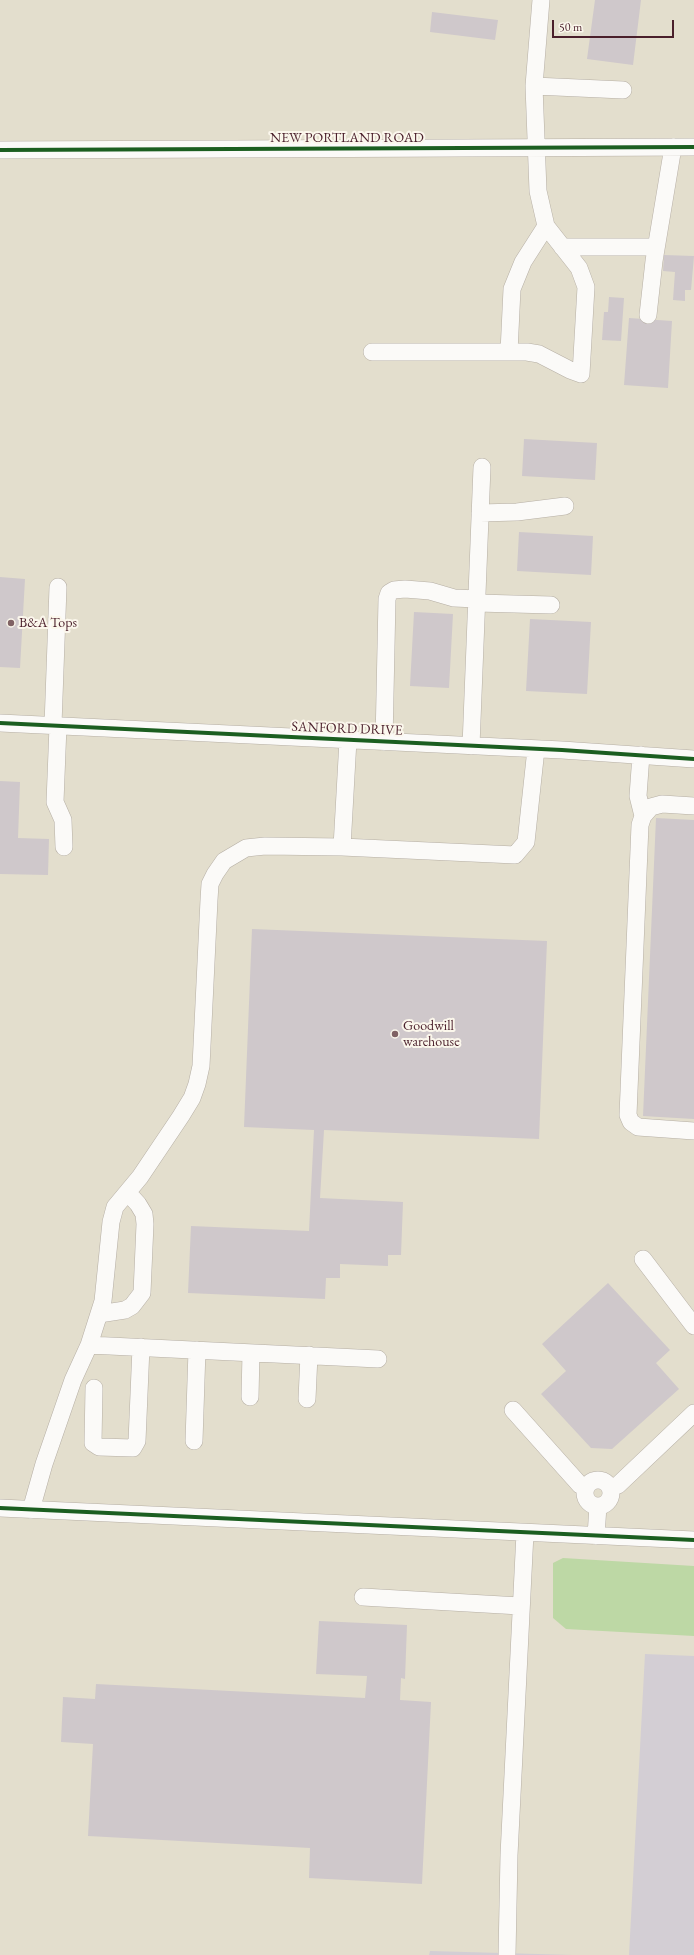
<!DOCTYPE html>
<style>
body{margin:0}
#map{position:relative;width:694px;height:1955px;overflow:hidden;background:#e3decd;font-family:"EB Garamond",serif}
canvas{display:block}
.scale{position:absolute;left:552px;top:20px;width:122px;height:18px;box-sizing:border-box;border:2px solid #4a1f2b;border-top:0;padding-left:5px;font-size:12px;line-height:14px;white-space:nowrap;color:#4a1f2b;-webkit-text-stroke:3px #fbf7ec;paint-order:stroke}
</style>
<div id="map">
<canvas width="694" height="1955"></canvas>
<div class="scale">50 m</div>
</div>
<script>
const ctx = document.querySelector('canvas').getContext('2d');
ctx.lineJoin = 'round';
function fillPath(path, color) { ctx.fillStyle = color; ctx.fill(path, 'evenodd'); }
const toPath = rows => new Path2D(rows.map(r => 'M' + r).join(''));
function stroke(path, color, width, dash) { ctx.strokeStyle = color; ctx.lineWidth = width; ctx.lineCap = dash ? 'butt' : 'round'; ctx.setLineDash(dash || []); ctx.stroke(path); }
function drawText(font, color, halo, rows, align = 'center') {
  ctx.font = font + ' "EB Garamond",serif'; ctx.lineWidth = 4; ctx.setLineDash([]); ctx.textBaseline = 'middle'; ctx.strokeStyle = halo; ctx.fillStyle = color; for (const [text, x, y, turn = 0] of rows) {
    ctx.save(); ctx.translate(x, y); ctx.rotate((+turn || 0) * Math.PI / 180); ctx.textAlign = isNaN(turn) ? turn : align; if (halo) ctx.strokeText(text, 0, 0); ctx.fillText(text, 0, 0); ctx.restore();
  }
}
fillPath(toPath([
 [645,1654,694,1656,694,1955,629,1955],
 [430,1951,573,1955,429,1955]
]), '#d3ced4');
fillPath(toPath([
 [563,1558,694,1566,694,1636,566,1629,553,1618,553,1563]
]), '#bdd8a5');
fillPath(toPath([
 [595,0,641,0,633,65,587,59],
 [432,12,498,20,495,40,430,32],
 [664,255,694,256,691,290,685,290,685,301,673,300,675,272,663,271],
 [609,297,624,298,621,341,602,340,604,312,608,312],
 [629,318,672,321,668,388,624,385],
 [524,439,597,443,595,480,522,476],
 [519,532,593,536,591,575,517,571],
 [0,577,25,579,20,668,0,667],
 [414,612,453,614,449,688,410,686],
 [530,619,591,622,587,694,526,691],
 [0,781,20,782,18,838,49,839,48,875,0,874],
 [656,818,694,820,694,1119,643,1116],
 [252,929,547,941,539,1139,324,1130,320,1198,403,1202,401,1255,388,1255,388,1266,340,1264,340,1278,326,1278,325,1299,188,1293,191,1226,309,1231,314,1130,244,1127],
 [608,1283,670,1350,656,1363,679,1389,612,1449,591,1448,541,1394,566,1371,542,1344],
 [319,1621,407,1625,405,1679,401,1678,400,1700,431,1702,422,1884,309,1878,310,1848,88,1836,93,1744,61,1742,63,1697,95,1699,96,1684,365,1698,367,1676,316,1674]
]), '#cfc8cb');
const minor = toPath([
 [534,86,623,90],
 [0,150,694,147],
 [562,247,656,247],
 [648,315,654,261,673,147],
 [372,352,527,352,539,354,570,370,581,374,586,287,579,268,546,226,538,191,534,86,541,0],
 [509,352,512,289,523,262,546,226],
 [480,513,517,512,565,506],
 [477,603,551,605],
 [0,723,562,750,694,759],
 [53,725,58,587],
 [58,726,55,802,63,820,64,847],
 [348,740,342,847,515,855,526,842,536,749],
 [384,742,387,599,389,593,394,590,405,589,430,591,454,598,477,599],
 [471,746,482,467],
 [641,755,638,796,643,816],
 [694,806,662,804,651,807,643,816,640,825,628,1115,631,1122,638,1127,694,1131],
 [643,1259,694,1326],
 [99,1314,125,1310,132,1306,142,1293,145,1224,144,1214,138,1204,128,1193],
 [89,1345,378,1359],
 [94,1388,93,1443,99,1447,133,1448,137,1441,141,1347],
 [250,1397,251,1353],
 [307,1399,309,1355],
 [513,1410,580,1485,586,1488],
 [194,1441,197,1350],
 '585 1493a13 13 0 1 1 26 0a13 13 0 1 1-26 0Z',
 [610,1488,618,1485,694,1413],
 [0,1508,694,1540],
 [31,1510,44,1464,73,1380,89,1345,103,1301,111,1222,115,1207,140,1177,181,1116,192,1098,197,1084,201,1066,209,900,210,884,215,874,224,861,246,848,265,846,342,847],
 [596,1536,598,1506],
 [363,1597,520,1606],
 [507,1955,509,1855,525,1533]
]);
stroke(minor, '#b5aea4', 18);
stroke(minor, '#fbfaf8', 17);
stroke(toPath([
 [0,150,694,147],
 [0,723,562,750,694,759],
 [0,1508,694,1540]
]), '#1b5e20', 4);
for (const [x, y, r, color] of [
 [11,623,4,"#806264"],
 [395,1034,4,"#806264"]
]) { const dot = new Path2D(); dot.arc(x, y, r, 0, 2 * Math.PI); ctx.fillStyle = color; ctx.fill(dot); stroke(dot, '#fbf7ec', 1.5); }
drawText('14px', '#4a1f2b', '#fbf7ec', [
 ["NEW PORTLAND ROAD",347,138],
 ["SANFORD DRIVE",347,729,2]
]);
drawText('14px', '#4a1f2b', '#fbf7ec', [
 ["B&A Tops",19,623],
 ["Goodwill",403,1026],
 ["warehouse",403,1042]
], 'left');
</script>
